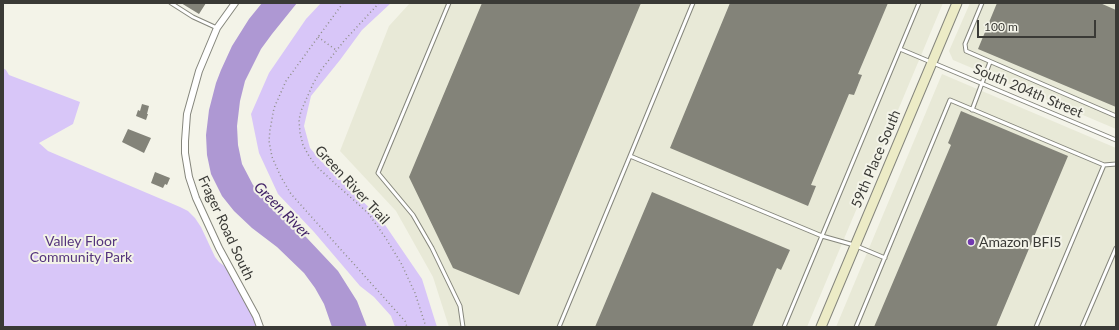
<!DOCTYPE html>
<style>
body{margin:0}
#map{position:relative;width:1119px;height:330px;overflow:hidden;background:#f3f3e8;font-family:Lato,sans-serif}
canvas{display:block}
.frame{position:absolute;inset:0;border:4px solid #3a3a36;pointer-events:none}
.scale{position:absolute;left:977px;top:20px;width:119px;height:18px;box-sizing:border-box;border:2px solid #3a3a36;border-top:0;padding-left:5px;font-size:12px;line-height:14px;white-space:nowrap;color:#3a3a36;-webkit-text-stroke:3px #f3f3e8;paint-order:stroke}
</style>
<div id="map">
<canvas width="1119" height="330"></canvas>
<div class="frame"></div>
<div class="scale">100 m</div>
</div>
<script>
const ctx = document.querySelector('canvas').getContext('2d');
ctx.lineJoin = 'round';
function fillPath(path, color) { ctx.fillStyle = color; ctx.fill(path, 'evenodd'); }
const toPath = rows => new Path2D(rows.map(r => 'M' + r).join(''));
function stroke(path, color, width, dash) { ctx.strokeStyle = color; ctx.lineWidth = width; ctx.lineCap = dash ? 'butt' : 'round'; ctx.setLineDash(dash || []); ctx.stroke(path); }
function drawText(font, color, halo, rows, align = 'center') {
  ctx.font = font + ' Lato,sans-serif'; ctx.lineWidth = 4; ctx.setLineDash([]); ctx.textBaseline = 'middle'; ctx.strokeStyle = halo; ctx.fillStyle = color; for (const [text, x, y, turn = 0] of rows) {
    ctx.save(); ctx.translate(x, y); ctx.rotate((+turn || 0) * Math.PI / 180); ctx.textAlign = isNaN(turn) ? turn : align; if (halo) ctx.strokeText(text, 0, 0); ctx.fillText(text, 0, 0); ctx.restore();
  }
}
fillPath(toPath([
 [410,3,943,3,807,327,449,327,433,277,396,211,340,151,389,26],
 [970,3,1116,3,1116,129,953,60,949,51],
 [942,74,1116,148,1116,327,836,327]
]), '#e8e9d7');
fillPath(toPath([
 [321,3,391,3,362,30,340,60,311,96,304,126,310,148,322,162,381,219,422,279,437,327,395,327,391,316,374,297,360,286,314,232,278,194,259,153,251,114,269,73,306,19],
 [3,68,6,70,9,75,80,102,73,124,39,143,48,151,180,207,188,211,195,218,201,227,215,257,219,262,227,268,252,313,257,327,3,327]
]), '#d8c6f8');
fillPath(toPath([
 [262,3,297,3,272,34,261,49,245,81,240,101,237,126,238,145,242,164,253,185,261,194,306,237,338,271,357,301,367,327,332,327,324,304,315,288,304,273,277,247,252,228,234,211,222,196,211,174,207,155,206,135,209,110,216,83,221,70,232,46,249,19]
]), '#ae98d3');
fillPath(toPath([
 [181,3,206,3,199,14],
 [482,3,641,3,519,295,453,268,409,177],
 [730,3,888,3,858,74,862,75,854,95,849,94,811,185,816,186,808,206,670,148],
 [997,3,1100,3,1116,10,1116,107,978,49],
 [142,104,149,106,147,114,148,114,146,120,136,116,138,110,140,111],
 [961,111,1068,156,996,327,874,327,951,145,948,143],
 [128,129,151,138,144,153,122,142],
 [155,172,170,178,167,185,165,184,163,188,151,183],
 [652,192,790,250,781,270,777,268,752,327,595,327]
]), '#838379');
const lane = toPath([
 [171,3,193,17,217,28],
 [449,3,378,173,413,215,432,248,460,306,463,327],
 [982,3,965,44,966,51,1116,116],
 [900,49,1116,140],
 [972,110,990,62],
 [630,156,693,3],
 [1104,165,1116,164],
 [559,327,630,156,822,236,854,245,885,258],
 [784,327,919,3],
 [856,327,950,100,1104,165,1036,327],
 [1082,327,1116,248]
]);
const street = toPath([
 [235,3,217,28,199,71,187,114,185,141,185,153,189,177,196,198,219,248,256,316,260,327]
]);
const secondary = toPath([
 [821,327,957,3]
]);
stroke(lane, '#85867c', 5);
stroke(street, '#85867c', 8);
stroke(secondary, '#85867c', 11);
stroke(toPath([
 [343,3,286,81,274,108,270,130,269,141,272,157,281,177,291,194,405,321,407,327],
 [379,3,344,41,321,70,313,84,301,111,299,120,300,133,303,145,309,156,316,166,368,213,385,237,401,263,415,293,426,327],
 [318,37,336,50]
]), '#8e8e87', 1.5, [1, 3]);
stroke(lane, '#fff', 3);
stroke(street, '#fff', 6);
stroke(secondary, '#ecebc6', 9);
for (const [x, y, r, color] of [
 [971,242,4,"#7139b0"]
]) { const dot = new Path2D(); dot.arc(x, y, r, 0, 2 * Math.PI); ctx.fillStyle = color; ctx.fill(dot); stroke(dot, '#f3f3e8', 1.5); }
drawText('14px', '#3a3a36', '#f3f3e8', [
 ["South 204th Street",1028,91,23],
 ["59th Place South",876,159,-67],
 ["Green River Trail",352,185,47],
 ["Frager Road South",226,228,65]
]);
drawText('14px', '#55357d', '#f3f3e8', [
 ["Valley Floor",81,241],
 ["Community Park",81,257]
]);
drawText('14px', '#3a3a36', '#f3f3e8', [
 ["Amazon BFI5",979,242]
], 'left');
drawText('italic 15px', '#3f1f65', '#f3f3e8', [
 ["Green River",282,210,45]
]);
</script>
